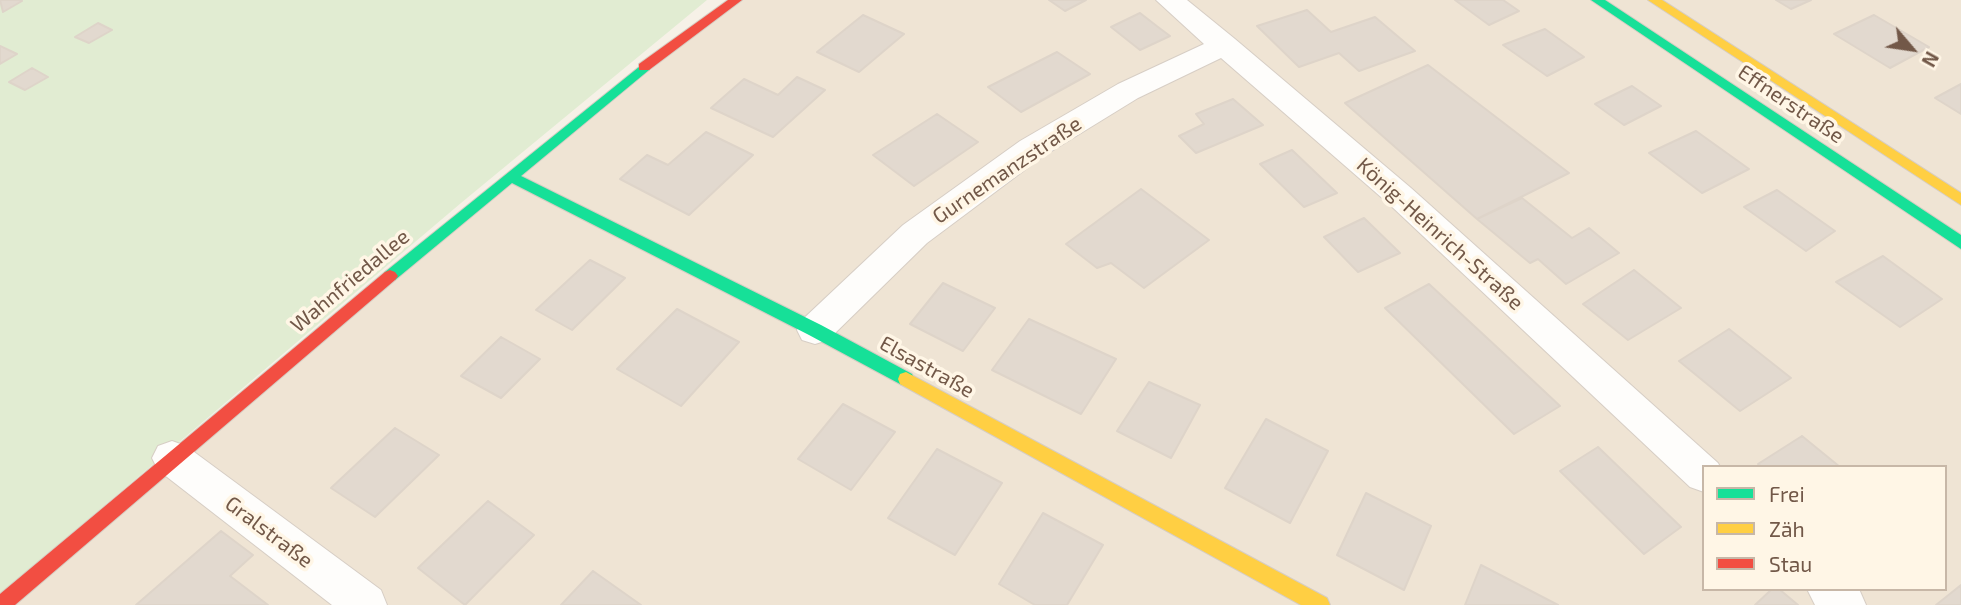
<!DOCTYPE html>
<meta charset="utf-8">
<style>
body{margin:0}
#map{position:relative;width:1961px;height:605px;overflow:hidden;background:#f6f1e7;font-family:"Exo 2",sans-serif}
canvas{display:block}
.legend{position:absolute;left:1702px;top:465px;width:245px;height:126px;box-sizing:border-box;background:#fff6e6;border:2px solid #c7b7a7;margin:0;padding:9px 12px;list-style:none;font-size:21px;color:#725848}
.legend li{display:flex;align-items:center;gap:14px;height:35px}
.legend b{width:35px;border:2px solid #c7b7a7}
.north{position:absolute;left:1877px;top:14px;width:70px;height:70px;-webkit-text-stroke:5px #fff6e6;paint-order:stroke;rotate:119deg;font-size:19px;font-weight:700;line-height:28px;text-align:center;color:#725848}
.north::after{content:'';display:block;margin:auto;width:24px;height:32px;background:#725848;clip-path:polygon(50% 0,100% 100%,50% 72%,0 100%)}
</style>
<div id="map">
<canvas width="1961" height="605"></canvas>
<ul class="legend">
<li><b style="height:9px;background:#16e098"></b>Frei</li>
<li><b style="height:9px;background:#ffcf43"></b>Zäh</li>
<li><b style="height:9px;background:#f24e42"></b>Stau</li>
</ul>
<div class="north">N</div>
</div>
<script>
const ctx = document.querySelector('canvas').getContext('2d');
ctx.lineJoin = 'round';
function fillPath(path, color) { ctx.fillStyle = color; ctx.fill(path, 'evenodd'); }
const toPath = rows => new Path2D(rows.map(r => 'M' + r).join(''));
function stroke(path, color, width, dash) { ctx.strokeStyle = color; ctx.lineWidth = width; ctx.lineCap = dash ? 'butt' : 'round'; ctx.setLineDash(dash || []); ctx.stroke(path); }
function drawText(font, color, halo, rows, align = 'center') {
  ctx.font = font + ' "Exo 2",sans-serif'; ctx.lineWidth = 7; ctx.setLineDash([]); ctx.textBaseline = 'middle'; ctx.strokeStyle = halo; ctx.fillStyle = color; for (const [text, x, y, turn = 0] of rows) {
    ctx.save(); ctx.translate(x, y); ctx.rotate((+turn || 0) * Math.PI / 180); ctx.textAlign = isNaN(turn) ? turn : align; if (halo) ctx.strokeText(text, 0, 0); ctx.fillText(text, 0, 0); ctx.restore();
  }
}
fillPath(toPath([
 [736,0,1961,0,1961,605,1,605],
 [1704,467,1945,467,1945,589,1704,589]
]), '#efe4d4');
fillPath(toPath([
 [0,0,707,0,461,203,0,594]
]), '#e1ecd2');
const building = toPath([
 [0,0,20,0,22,1,3,12,0,0],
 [1049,0,1086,0,1065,11,1049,0],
 [1455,0,1503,0,1519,11,1489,25,1455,0],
 [1776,0,1811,0,1791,9,1776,0],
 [1307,10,1331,32,1375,17,1415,51,1359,71,1339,53,1299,67,1257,26,1307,10],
 [1140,13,1158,27,1170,36,1140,50,1111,27,1140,13],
 [863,15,904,34,859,72,817,52,863,15],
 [1874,15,1929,47,1890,68,1834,34,1874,15],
 [98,23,112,30,89,43,75,37,98,23],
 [1545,29,1584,57,1547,76,1503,45,1545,29],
 [0,46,17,54,0,64,0,46],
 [1057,52,1090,74,1021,112,988,87,1057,52],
 [1428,65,1569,173,1477,219,1345,103,1428,65],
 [32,68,48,77,25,90,9,82,32,68],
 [797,77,825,90,773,137,711,108,744,79,778,95,797,77],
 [1961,84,1961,114,1935,98,1961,84],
 [1632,86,1661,106,1624,125,1595,104,1632,86],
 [1233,99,1263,125,1196,153,1179,136,1204,124,1196,114,1233,99],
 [937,114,978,142,914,186,873,155,937,114],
 [1696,131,1749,169,1702,193,1649,153,1696,131],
 [706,132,753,155,689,215,620,179,647,155,668,165,706,132],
 [1292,150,1337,193,1304,207,1260,164,1292,150],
 [1141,189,1209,240,1144,288,1111,263,1097,268,1066,244,1141,189],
 [1777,190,1835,231,1806,251,1744,207,1777,190],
 [1522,198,1572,238,1589,228,1619,253,1566,284,1538,259,1530,263,1477,219,1522,198],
 [1364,218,1400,253,1358,272,1324,237,1364,218],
 [1883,256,1942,299,1900,327,1836,282,1883,256],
 [590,260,625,278,572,330,536,310,590,260],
 [1634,270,1681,308,1628,340,1583,304,1634,270],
 [943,283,995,308,963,351,910,324,943,283],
 [1429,284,1528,376,1560,406,1514,434,1385,308,1429,284],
 [677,309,739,342,681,406,617,369,677,309],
 [1029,319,1116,359,1081,414,992,370,1029,319],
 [1729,329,1791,378,1740,411,1679,361,1729,329],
 [501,337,540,359,501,398,461,376,501,337],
 [1149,382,1200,405,1171,458,1117,431,1149,382],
 [843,404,895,432,851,490,798,459,843,404],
 [1266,419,1328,451,1290,523,1225,488,1266,419],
 [395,428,439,455,375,517,331,488,395,428],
 [1802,436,1840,467,1762,467,1758,464,1802,436],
 [1598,447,1681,527,1644,554,1560,471,1598,447],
 [937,449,1002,483,955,555,888,518,937,449],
 [1366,493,1431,526,1404,590,1337,555,1366,493],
 [488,501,534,535,465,605,418,568,488,501],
 [1043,513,1103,545,1067,605,1035,605,999,584,1043,513],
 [221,531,253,555,230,576,268,605,136,605,221,531],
 [1481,565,1558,605,1465,605,1481,565],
 [593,571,641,605,561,605,593,571],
 [1961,585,1961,605,1936,605,1961,585],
 [1772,589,1779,589,1798,605,1755,605,1772,589]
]);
fillPath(building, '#e2d9cf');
stroke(building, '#ded4c9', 2);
const street = toPath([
 [1156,0,1187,0,1235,39,1411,188,1718,463,1720,467,1704,467,1704,492,1690,487,1389,204,1221,58,1138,98,1042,157,927,243,828,340,815,344,802,340,797,330,802,320,903,225,1020,141,1118,84,1204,44,1156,0],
 [172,441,186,446,381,590,387,605,332,605,158,470,152,458,158,446,172,441],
 [1807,589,1859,589,1866,605,1815,605,1807,589]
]);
const fast = toPath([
 [1591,0,1605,0,1961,235,1961,249,1591,0],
 [644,63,651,67,649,70,521,176,821,325,912,374,914,379,912,384,906,386,900,384,809,335,512,183,395,280,385,280,382,276,385,272,644,63]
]);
const slow = toPath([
 [1648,0,1662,0,1961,193,1961,205,1648,0],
 [906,372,1327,598,1330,605,1301,605,900,384,898,379,900,374,906,372]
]);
const jam = toPath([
 [728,0,742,0,649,70,639,70,639,64,728,0],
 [390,270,395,272,398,276,395,280,15,605,0,605,0,594,385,272,390,270]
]);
stroke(street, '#d7cec5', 2);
stroke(fast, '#d6cdc3', 2);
stroke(slow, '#d6cdc3', 2);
stroke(jam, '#d6cdc3', 2);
fillPath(street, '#fefdfb');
fillPath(fast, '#16e098');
fillPath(slow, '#ffcf43');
fillPath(jam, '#f24e42');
drawText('21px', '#725848', '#fff6e6', [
 ["Effnerstraße",1791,104,34],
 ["Gurnemanzstraße",1007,170,-34],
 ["König-Heinrich-Straße",1440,234,42],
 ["Wahnfriedallee",350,281,-40],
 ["Elsastraße",927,367,29],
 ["Gralstraße",269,532,37]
]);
</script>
